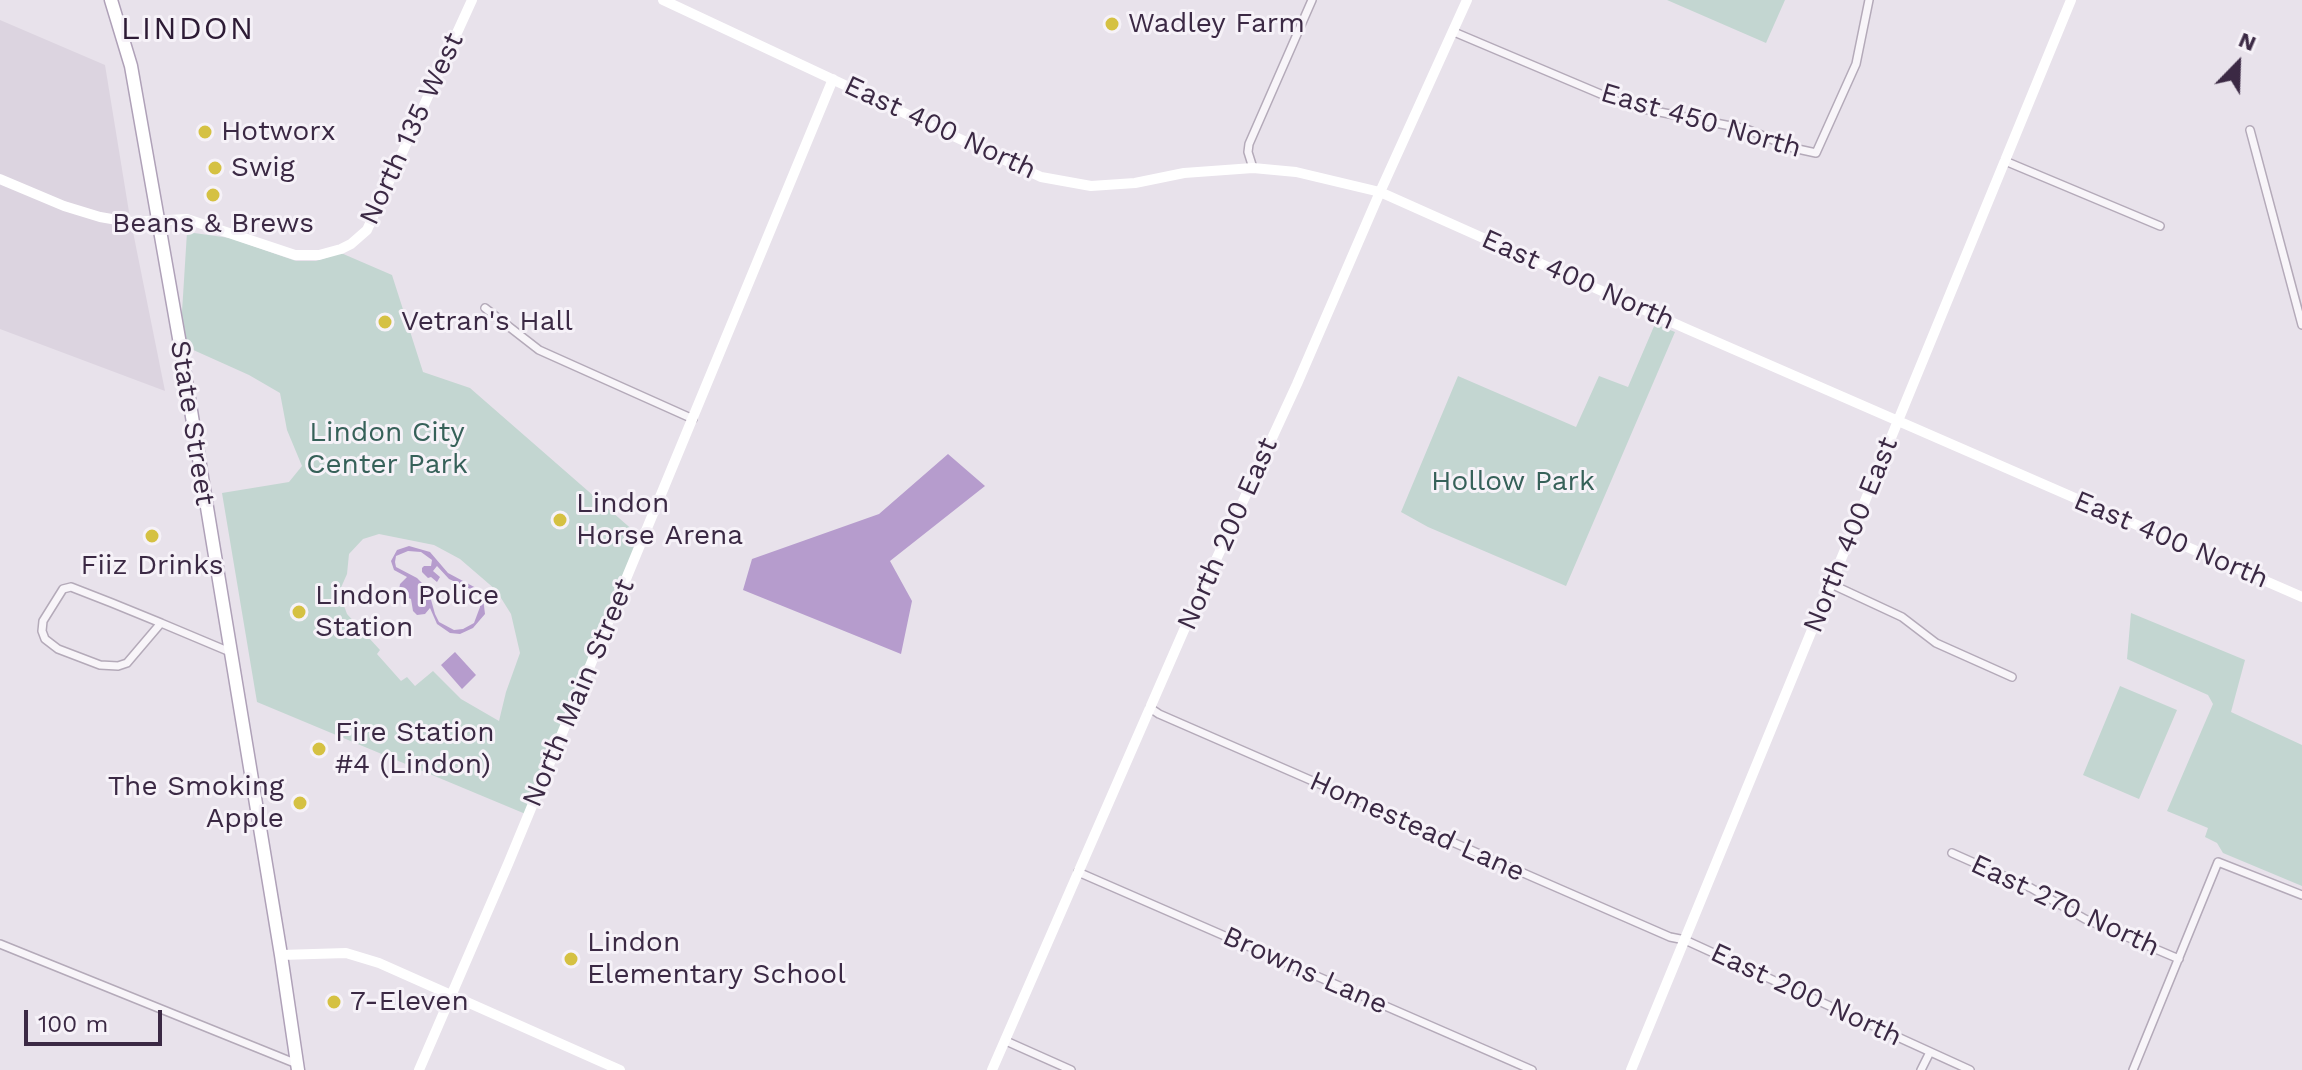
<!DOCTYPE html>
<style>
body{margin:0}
#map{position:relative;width:2302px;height:1070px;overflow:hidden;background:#e8e2eb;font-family:"Work Sans",sans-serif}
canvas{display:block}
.north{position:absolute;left:2198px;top:24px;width:80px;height:80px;-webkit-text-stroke:6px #f6f2f8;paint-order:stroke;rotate:23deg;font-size:22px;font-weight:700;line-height:32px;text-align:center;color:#3b2944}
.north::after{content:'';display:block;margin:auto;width:28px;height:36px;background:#3b2944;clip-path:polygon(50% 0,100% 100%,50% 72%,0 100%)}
.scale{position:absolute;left:24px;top:1010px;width:138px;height:36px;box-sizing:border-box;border:4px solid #3b2944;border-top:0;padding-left:10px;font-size:24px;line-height:28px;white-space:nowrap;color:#3b2944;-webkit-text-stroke:6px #f6f2f8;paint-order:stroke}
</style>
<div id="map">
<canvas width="2302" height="1070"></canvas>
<div class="north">N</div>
<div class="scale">100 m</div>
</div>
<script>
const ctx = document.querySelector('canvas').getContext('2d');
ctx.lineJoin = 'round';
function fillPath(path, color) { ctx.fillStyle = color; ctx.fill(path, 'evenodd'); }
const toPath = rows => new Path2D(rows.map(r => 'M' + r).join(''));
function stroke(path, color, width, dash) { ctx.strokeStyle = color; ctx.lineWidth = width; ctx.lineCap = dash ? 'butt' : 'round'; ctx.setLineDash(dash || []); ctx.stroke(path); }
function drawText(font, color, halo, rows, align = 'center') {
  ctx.font = font + ' "Work Sans",sans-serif'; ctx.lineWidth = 6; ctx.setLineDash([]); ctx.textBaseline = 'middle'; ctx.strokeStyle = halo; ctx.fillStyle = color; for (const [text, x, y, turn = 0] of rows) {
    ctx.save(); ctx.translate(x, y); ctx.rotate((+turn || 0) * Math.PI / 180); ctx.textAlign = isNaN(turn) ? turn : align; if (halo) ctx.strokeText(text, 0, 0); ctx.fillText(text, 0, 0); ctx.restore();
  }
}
fillPath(toPath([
 [0,20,105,65,129,212,165,391,0,329]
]), '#dcd4e0');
fillPath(toPath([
 [1667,0,1785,0,1766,43],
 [187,232,230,238,296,261,316,261,341,253,392,275,423,372,470,388,643,539,528,815,257,702,222,493,289,482,302,466,287,430,280,393,249,375,180,344],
 [379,534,434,545,460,559,496,590,511,614,520,653,506,692,499,721,461,699,433,671,415,686,407,677,401,681,377,654,380,650,347,614,339,592,347,574,349,554,363,539],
 [1655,324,1675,332,1566,586,1428,527,1401,512,1458,376,1576,427,1599,376,1628,387],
 [2131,613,2245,660,2231,712,2302,745,2302,886,2223,853,2217,843,2205,837,2208,828,2167,811,2213,704,2208,695,2127,659],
 [2120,686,2177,710,2139,799,2083,775]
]), '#c3d6d1');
fillPath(toPath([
 [948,454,985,486,890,561,912,601,901,654,743,590,752,559,879,514],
 [409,546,430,552,448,573,478,589,483,598,485,614,473,628,460,634,450,633,437,624,430,608,425,614,417,615,413,611,411,599,402,595,399,590,400,584,407,577,394,570,391,561,397,550],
 [408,551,421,552,432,560,431,566,424,566,422,568,422,572,428,578,431,577,437,582,440,577,433,571,437,566,449,579,475,591,480,601,480,607,474,623,463,629,454,630,439,622,435,614,430,596,424,585,417,578,396,567,395,562,396,556],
 [455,652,476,675,462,689,441,665]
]), '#b69ccd');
const street = toPath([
 [1454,32,1629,106,1746,129,1793,148,1816,153,1856,64,1869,0],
 [2250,130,2302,325],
 [2005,161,2160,226],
 [1253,168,1248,152,1249,144,1312,0],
 [485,308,539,350,693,419],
 [1831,584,1902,617,1936,643,2012,677],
 [71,587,112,603,161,623,127,663,118,666,100,665,58,649,45,639,42,631,43,621,63,589,71,587],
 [161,623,230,652],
 [1150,708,1159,714,1670,937,1685,940,1970,1070],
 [1952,853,2031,888,2085,919,2179,959],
 [1078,872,1532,1070],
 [0,944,297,1064],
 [1006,1041,1071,1070],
 [1921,1070,1930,1052],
 [2133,1070,2218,862,2302,895]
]);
const primary = toPath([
 [111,0,131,66,180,344,281,955,298,1070]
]);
stroke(street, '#b4aab9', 10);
stroke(primary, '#afa1b8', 15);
stroke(street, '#f8f5f9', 7);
stroke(toPath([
 [663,0,1041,177,1091,186,1135,183,1184,173,1253,168,1296,172,1380,192,1687,329,2302,597],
 [0,179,64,206,100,217,129,222,187,219,295,255,319,255,341,249,351,244,367,230,472,0],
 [281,955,346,953,379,963,620,1070],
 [419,1070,508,864,833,79],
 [992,1070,1191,614,1297,384,1380,192,1467,0],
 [1631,1070,2071,0]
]), '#fff', 10);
stroke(primary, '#fff', 12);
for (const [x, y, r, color] of [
 [1112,24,8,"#d5c142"],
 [205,132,8,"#d5c142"],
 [215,168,8,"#d5c142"],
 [213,195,8,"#d5c142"],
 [385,322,8,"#d5c142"],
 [560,520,8,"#d5c142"],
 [152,536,8,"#d5c142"],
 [299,612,8,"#d5c142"],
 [319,749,8,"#d5c142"],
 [300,803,8,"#d5c142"],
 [571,959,8,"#d5c142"],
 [334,1002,8,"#d5c142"]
]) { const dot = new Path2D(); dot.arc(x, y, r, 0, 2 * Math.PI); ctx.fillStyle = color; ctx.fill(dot); stroke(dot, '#f6f2f8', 3); }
drawText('28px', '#3b2944', '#f6f2f8', [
 ["Wadley Farm",1128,24],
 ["Hotworx",221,132],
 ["Swig",231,168],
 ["Beans & Brews",213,224,"center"],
 ["Vetran's Hall",401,322],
 ["Lindon",576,504],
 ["Horse Arena",576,536],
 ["Fiiz Drinks",152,566,"center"],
 ["Lindon Police",315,596],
 ["Station",315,628],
 ["Fire Station",335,733],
 ["#4 (Lindon)",335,765],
 ["The Smoking",284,787,"right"],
 ["Apple",284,819,"right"],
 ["Lindon",587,943],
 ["Elementary School",587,975],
 ["7-Eleven",350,1002]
], 'left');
drawText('28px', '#3b2944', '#f6f2f8', [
 ["East 450 North",1701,121,16],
 ["East 400 North",940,128,25],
 ["North 135 West",412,129,-65],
 ["East 400 North",1578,280,24],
 ["State Street",192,423,81],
 ["North 200 East",1228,534,-66],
 ["North 400 East",1851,535,-68],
 ["East 400 North",2171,540,23],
 ["North Main Street",579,693,-67],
 ["Homestead Lane",1417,827,24],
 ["East 270 North",2065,906,25],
 ["Browns Lane",1305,971,24],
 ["East 200 North",1806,995,25]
]);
drawText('28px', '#366159', '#f6f2f8', [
 ["Lindon City",387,433],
 ["Center Park",387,465],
 ["Hollow Park",1513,482]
]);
ctx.letterSpacing = '2px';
drawText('32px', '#2d1b35', '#f6f2f8', [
 ["LINDON",188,30]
]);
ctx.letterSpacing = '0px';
</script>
